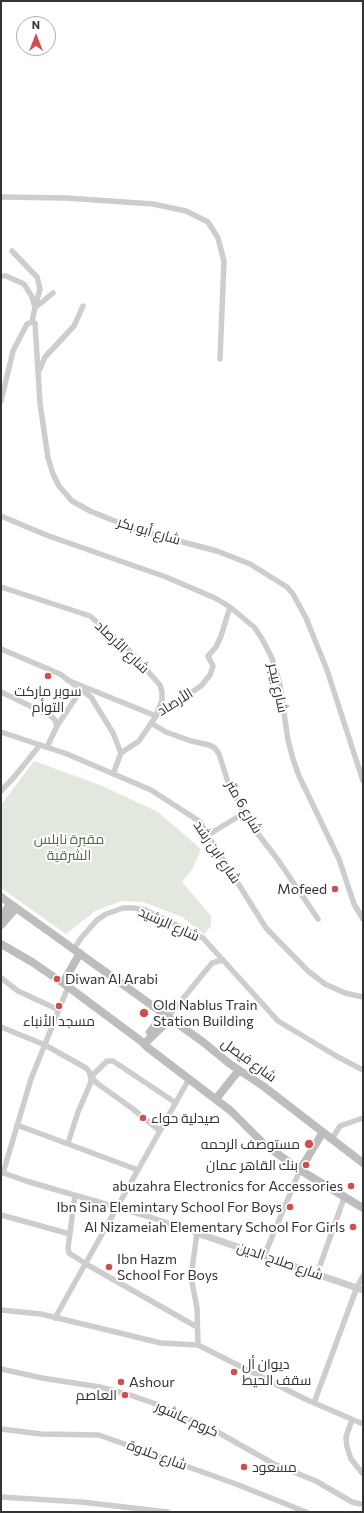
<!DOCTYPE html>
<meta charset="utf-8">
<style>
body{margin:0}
#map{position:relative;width:364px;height:1513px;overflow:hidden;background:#fff;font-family:Commissioner,sans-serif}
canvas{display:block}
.frame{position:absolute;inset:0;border:2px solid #333;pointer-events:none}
.north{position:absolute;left:16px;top:16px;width:40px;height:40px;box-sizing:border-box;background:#fff;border:1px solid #adadad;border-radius:50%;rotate:0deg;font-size:11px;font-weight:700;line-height:16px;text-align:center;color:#333}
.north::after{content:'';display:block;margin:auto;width:14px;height:18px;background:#d04e4e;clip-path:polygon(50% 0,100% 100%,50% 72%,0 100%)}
</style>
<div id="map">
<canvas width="364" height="1513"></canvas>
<div class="frame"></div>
<div class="north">N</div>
</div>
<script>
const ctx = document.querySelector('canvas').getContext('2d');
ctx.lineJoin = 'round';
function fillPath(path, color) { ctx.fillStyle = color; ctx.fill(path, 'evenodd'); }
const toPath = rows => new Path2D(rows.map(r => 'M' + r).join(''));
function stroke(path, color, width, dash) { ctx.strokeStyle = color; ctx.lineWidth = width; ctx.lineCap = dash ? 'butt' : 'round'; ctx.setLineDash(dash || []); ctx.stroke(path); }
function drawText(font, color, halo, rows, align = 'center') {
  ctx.font = font + ' Commissioner,Cairo,sans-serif'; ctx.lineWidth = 4; ctx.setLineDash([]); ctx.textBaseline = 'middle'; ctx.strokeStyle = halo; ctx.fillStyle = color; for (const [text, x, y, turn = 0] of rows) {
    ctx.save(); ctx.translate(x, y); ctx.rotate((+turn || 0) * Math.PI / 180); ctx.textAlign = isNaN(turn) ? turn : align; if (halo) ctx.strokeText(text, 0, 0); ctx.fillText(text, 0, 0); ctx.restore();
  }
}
fillPath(toPath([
 [34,761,100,785,158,812,201,849,193,868,182,882,211,916,211,926,204,934,182,917,143,902,122,901,95,911,66,934,1,888,1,805]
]), '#e2e8dd');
stroke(toPath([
 [1,197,66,198,153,204,186,211,208,222,218,238,224,261,220,359],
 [12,251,37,277,40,289,35,307],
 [1,276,6,276,24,284,32,297,35,307,32,322],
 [36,307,53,293],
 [39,371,45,357,74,326,83,306],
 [1,401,13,351,27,324,32,322,35,323,40,403,48,458,53,474,59,486,72,501,90,511,137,530,217,551,250,564,287,587,293,594,306,618,327,670,363,781],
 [1,516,46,535,166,577,215,598,230,607,254,627,261,637,271,656,276,670,280,686,288,740,293,759,299,776,339,859,354,904,363,919],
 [1,587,90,616,128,649,160,685,162,692,162,700,156,716,139,741,121,753],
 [1,649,60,674,91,697,113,733,121,753,113,774],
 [67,680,156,716,201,686,210,675,213,666,208,656,216,647,221,636,230,607],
 [1,692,51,716,55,720,57,726,47,747],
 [151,723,166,732,191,741,209,745,215,748,219,754,228,782,248,821,278,860,318,919],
 [57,726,81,690],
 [1,732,67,754,151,790,199,821,266,928,308,971,325,984,345,993,363,997],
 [1,791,15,776,40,745],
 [208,835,244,813],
 [74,949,81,938,97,920,106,914,123,908,134,908,145,910,203,938,278,1021,338,1057,363,1070],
 [1,978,18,991,59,1010],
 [168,1017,212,963,223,960],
 [1,1027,45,1045,86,1068,90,1073,91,1082,78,1112,68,1143],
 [17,1125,138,1170],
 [160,1131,133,1109,98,1084,91,1077,107,1061,113,1061,176,1103],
 [332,1139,340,1126,363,1118],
 [1,1172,26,1181,150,1217,197,1233,191,1277,197,1308,198,1345],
 [3,1173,31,1079,68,987],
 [75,1195,68,1248,69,1253,86,1264,197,1327],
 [1,1215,70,1234],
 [264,1256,300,1170],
 [317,1274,344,1198],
 [1,1310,41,1314,161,1343,198,1345,305,1399,363,1424],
 [55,1318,189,1079],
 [1,1369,42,1378,100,1387,130,1395,153,1403,214,1430,274,1464,316,1481,352,1502,360,1504],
 [314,1403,357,1287,363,1276],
 [352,1420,346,1437,347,1447,351,1459,363,1474],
 [1,1429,41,1434,99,1435,236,1484,306,1512],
 [1,1497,81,1502,168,1512]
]), '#cdcdcd', 5.5);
stroke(toPath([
 [197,1233,363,1290]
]), '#cdcdcd', 7);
stroke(toPath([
 [1,897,203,1042,230,1064,263,1086,363,1163],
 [1,916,11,904],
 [1,925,16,908],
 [1,944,32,962,63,983,141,1041,147,1047,231,1111,264,1144,300,1170,363,1208],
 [63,983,80,953],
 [150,1032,164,1014],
 [144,1044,170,1019],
 [216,1099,239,1070],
 [300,1170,323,1132]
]), '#bdbdbd', 8);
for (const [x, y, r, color] of [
 [48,676,4,"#d04e4e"],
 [335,889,4,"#d04e4e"],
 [57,979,4,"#d04e4e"],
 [59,1006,4,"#d04e4e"],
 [144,1013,5,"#d04e4e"],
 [143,1118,4,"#d04e4e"],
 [309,1144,5,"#d04e4e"],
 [306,1165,4,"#d04e4e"],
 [351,1186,4,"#d04e4e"],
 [290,1207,4,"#d04e4e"],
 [353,1227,4,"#d04e4e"],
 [109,1267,4,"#d04e4e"],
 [234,1372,4,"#d04e4e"],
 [121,1382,4,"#d04e4e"],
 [125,1395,4,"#d04e4e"],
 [244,1467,4,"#d04e4e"]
]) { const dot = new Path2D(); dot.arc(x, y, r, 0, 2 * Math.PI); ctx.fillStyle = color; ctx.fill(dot); stroke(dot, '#fff', 1.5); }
drawText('14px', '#333', '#fff', [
 ["شارع أبو بكر",149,531,17],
 ["شارع الأرصاد",122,647,44],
 ["شارع بيجر",278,688,78],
 ["الأرصاد",175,702,-32],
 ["شارع 6 متر",244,807,60],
 ["شارع ابن رشد",217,852,56],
 ["شارع الرشيد",169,924,24],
 ["شارع فيصل",249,1060,36],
 ["شارع صلاح الدين",280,1261,19],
 ["كروم عاشور",187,1419,24],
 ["شارع حلاوة",157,1455,20]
]);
drawText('14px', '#333', '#fff', [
 ["سوبر ماركت",48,691,"center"],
 ["التوأم",48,707,"center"],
 ["Mofeed",327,889],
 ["Diwan Al Arabi",65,979,"left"],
 ["Old Nablus Train",153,1005,"left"],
 ["Station Building",153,1021,"left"],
 ["مسجد الأنباء",59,1021,"center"],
 ["صيدلية حواء",151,1118,"left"],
 ["مستوصف الرحمه",300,1144],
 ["بنك القاهر عمان",298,1165],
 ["abuzahra Electronics for Accessories",343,1186],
 ["Ibn Sina Elemintary School For Boys",282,1207],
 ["Al Nizameiah Elementary School For Girls",345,1227],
 ["Ibn Hazm",117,1259,"left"],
 ["School For Boys",117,1275,"left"],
 ["ديوان أل",242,1364,"left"],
 ["سقف الحيط",242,1380,"left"],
 ["Ashour",129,1382,"left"],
 ["العاصم",117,1395],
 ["مسعود",252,1467,"left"]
], 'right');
drawText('14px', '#536945', '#fff', [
 ["مقبرة نابلس",69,839],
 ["الشرقية",69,855]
]);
</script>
